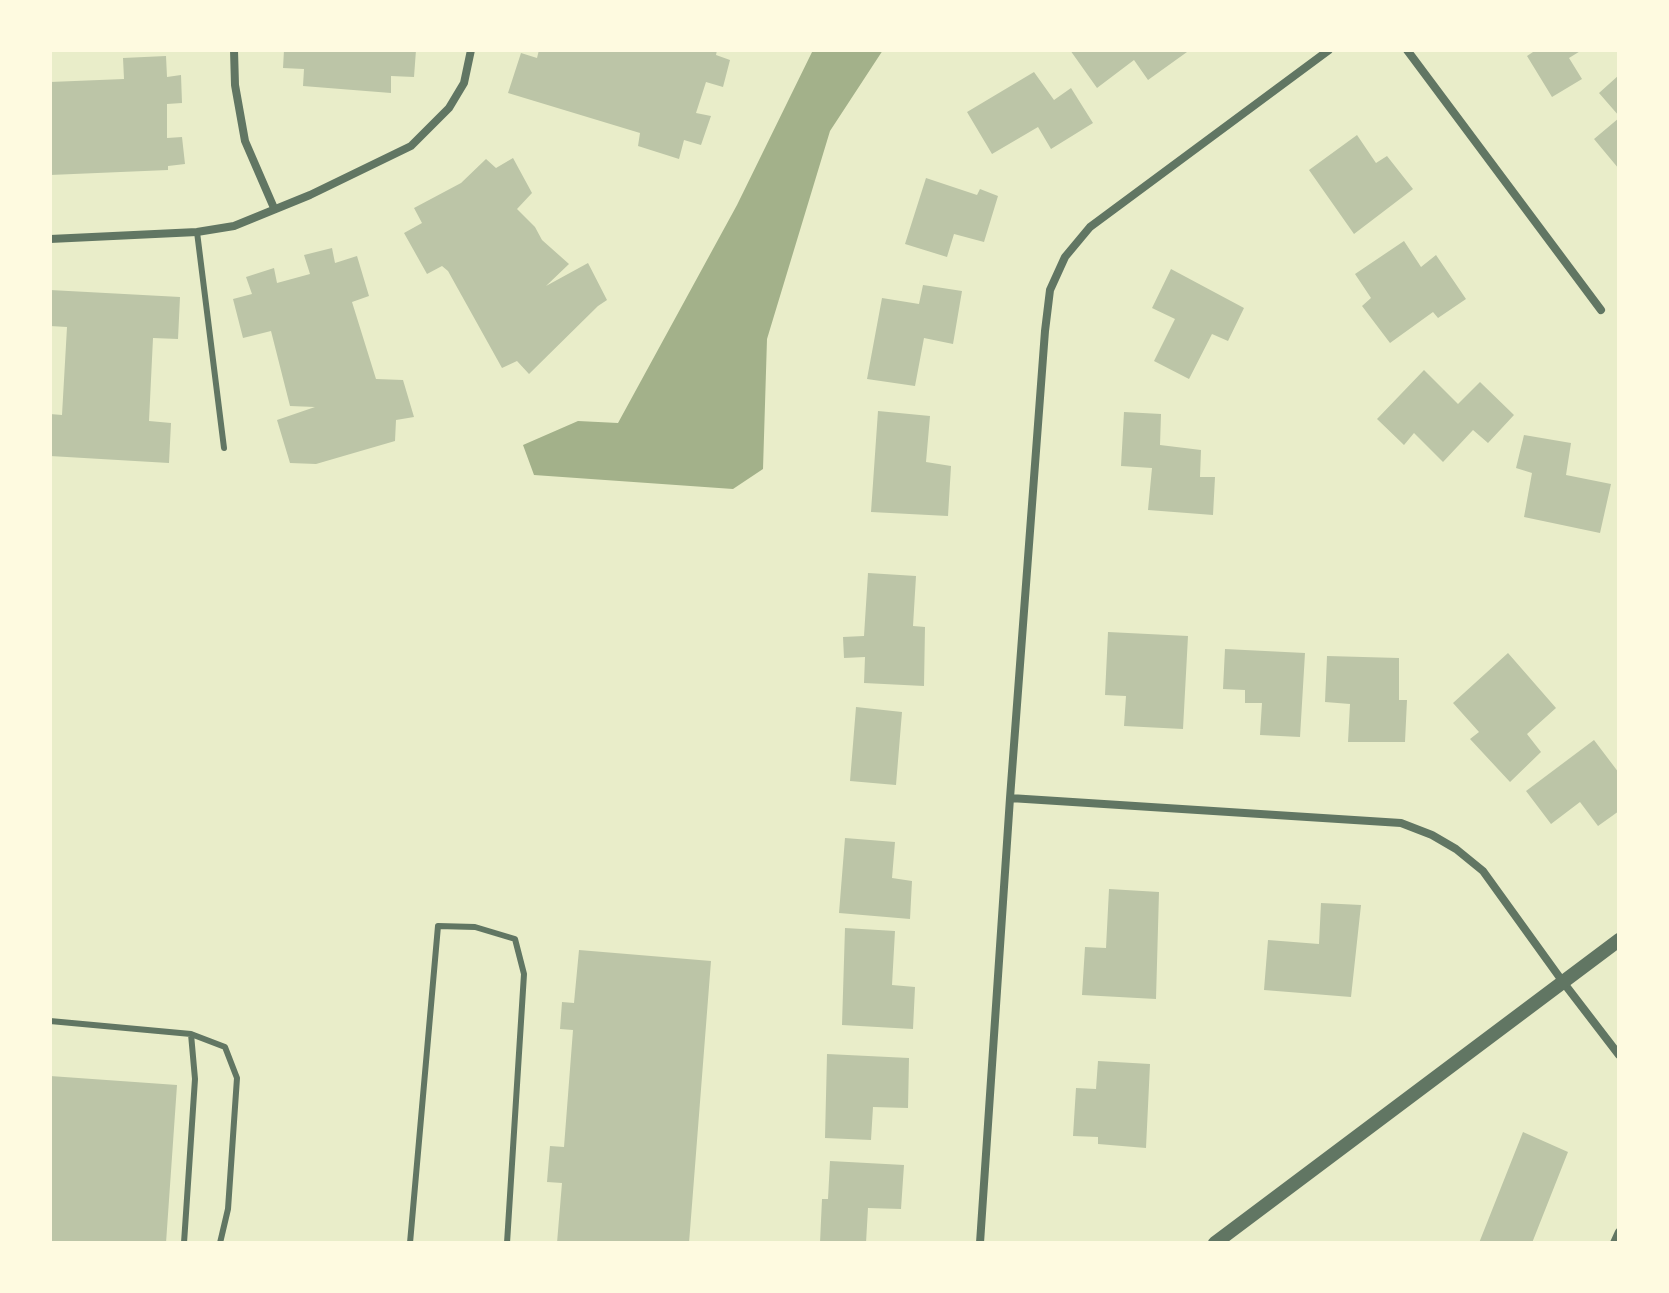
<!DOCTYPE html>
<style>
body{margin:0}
#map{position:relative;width:1669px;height:1293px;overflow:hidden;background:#e9edc9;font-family:"Titillium Web",sans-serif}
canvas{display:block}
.frame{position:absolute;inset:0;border:52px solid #fefae0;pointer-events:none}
</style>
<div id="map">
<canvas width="1669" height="1293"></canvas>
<div class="frame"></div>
</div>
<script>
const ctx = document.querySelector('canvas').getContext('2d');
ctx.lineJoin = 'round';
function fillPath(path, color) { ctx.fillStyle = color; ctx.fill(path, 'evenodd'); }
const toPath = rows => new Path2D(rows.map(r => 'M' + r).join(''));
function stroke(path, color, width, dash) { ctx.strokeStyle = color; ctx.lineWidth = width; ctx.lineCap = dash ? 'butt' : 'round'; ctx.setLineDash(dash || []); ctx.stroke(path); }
fillPath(toPath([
 [813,50,883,50,830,131,767,339,763,469,733,489,534,475,523,445,578,421,618,423,737,205]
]), '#a3b18a');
fillPath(toPath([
 [284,50,416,50,414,77,391,76,391,93,303,86,304,69,283,68],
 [539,50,717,50,716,55,730,60,723,87,706,82,696,113,711,116,701,145,684,140,679,159,638,146,640,133,508,93,521,53,537,58],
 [1070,50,1185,50,1187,52,1148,80,1134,60,1097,88],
 [1536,50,1582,50,1569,58,1582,79,1552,97,1527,56],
 [166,56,167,77,181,75,182,103,167,104,167,138,182,137,185,164,168,166,168,170,50,175,50,82,124,79,123,58],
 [1034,72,1054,100,1071,88,1093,123,1051,149,1038,127,992,154,967,112],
 [1619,75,1619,116,1599,93],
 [1619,118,1619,169,1594,139],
 [1357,135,1376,163,1387,156,1413,189,1354,234,1309,170],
 [513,158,532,193,517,209,535,227,542,240,569,264,546,286,588,263,607,300,598,306,529,374,517,361,502,368,448,271,442,266,427,274,404,233,422,223,414,208,461,183,486,159,496,168],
 [926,178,977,195,980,189,998,196,984,242,954,234,947,257,905,244],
 [1404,241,1421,267,1436,255,1466,299,1438,318,1433,312,1390,343,1362,306,1371,298,1355,274],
 [332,248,335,263,357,256,369,296,352,302,376,379,403,380,414,417,396,420,395,441,316,464,290,463,277,420,315,407,290,406,271,331,243,338,233,299,252,294,246,277,274,268,277,283,310,274,304,255],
 [1171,269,1244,308,1228,341,1212,334,1189,379,1154,361,1175,319,1152,308],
 [923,285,962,291,953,344,924,338,915,386,867,379,882,298,919,304],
 [50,290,180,297,178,339,153,338,149,421,171,423,169,463,50,456,50,414,62,415,67,327,50,326],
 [1424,370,1458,404,1480,382,1514,415,1488,443,1473,430,1443,462,1414,433,1404,445,1377,419],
 [878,411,930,416,926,462,951,466,948,516,871,512],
 [1124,412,1161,414,1160,445,1201,450,1200,477,1215,477,1213,515,1148,510,1152,468,1121,466],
 [1524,435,1571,443,1566,475,1611,484,1600,533,1524,517,1532,473,1516,468],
 [868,573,916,576,913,626,925,627,924,686,864,683,865,657,844,658,843,637,864,636],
 [1108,632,1188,636,1183,729,1124,726,1126,696,1105,695],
 [1225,649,1305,653,1300,737,1260,735,1262,703,1245,703,1245,690,1223,689],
 [1508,653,1556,708,1527,734,1541,752,1510,782,1470,739,1479,732,1453,703],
 [1327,656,1399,658,1399,700,1407,700,1405,742,1348,742,1350,704,1325,702],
 [856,707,902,712,896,785,850,781],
 [1594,740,1619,773,1619,811,1598,826,1580,802,1551,824,1526,791],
 [845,838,895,842,892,878,912,881,910,919,839,913],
 [1109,889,1159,892,1156,999,1082,995,1085,947,1106,948],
 [1321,903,1361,905,1351,997,1264,990,1268,940,1319,944],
 [845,928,895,931,892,985,915,987,913,1029,842,1025],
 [579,950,711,961,689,1243,557,1243,562,1183,547,1182,550,1146,564,1147,573,1030,560,1029,562,1002,574,1003],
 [827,1054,909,1058,908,1108,873,1107,871,1140,825,1138],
 [1098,1061,1150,1064,1146,1148,1098,1144,1098,1137,1073,1136,1076,1088,1096,1089],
 [50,1076,177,1085,166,1243,50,1243],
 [1523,1132,1568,1152,1532,1243,1479,1243],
 [830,1161,904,1165,901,1209,868,1208,866,1243,820,1243,822,1199,828,1199]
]), '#bcc5a7');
stroke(toPath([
 [197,232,224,448],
 [50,1021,191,1034,225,1047,237,1078,228,1209,220,1243],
 [184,1243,195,1079,191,1034],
 [410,1243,438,926,475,927,515,939,524,974,507,1243]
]), '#617663', 6);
stroke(toPath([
 [234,50,235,85,245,141,274,208],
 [1407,50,1601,310],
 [50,239,197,232,234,226,310,195,411,146,449,108,464,83,471,50],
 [1010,798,1401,823,1432,835,1456,849,1483,871,1563,982,1619,1055],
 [980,1243,1010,798,1045,331,1050,290,1065,257,1090,227,1329,50],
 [1614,1243,1619,1232]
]), '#617663', 8);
stroke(toPath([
 [1215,1243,1619,940]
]), '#617663', 14);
</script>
